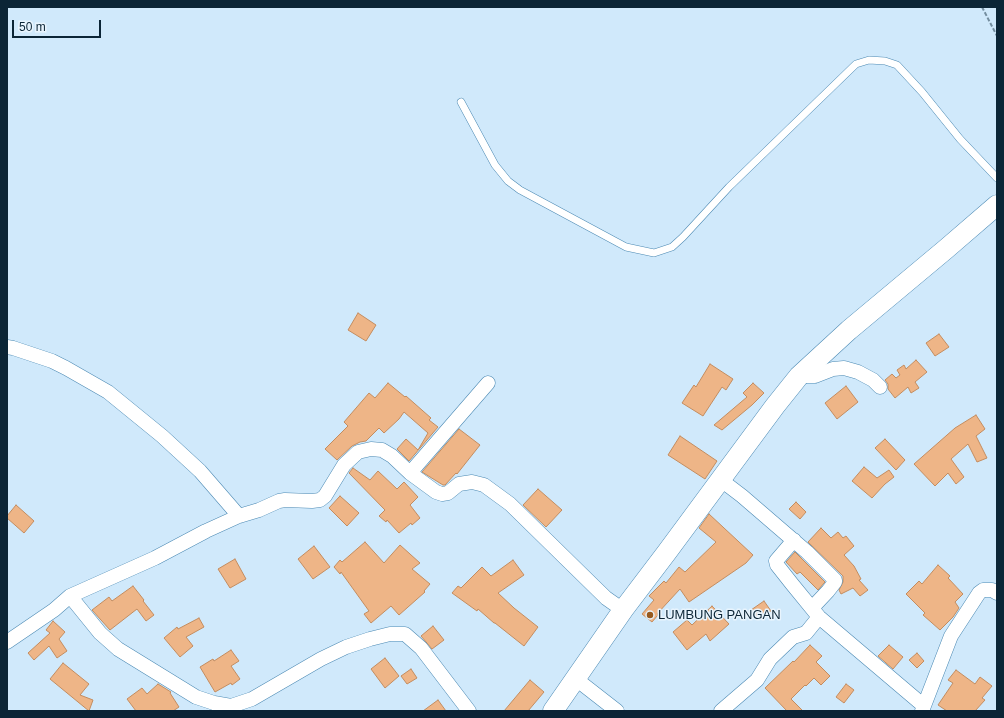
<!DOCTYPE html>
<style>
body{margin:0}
#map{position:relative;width:1004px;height:718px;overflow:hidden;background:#d0e9fb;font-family:Helvetica,sans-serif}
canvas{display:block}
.frame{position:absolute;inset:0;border:8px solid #0b2536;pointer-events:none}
.scale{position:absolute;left:12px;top:20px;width:89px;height:18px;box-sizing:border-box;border:2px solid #0b2536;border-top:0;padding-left:5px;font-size:12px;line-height:14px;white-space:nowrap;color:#0b2536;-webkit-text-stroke:3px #e8f4fd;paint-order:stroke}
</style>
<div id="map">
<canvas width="1004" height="718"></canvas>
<div class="frame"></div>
<div class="scale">50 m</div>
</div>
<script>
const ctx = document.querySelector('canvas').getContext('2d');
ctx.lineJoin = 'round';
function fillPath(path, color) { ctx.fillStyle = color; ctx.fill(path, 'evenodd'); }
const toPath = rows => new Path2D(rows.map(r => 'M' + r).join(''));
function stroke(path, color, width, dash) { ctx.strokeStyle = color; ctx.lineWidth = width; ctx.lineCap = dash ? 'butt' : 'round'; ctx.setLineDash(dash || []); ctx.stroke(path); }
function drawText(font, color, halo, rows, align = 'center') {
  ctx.font = font + ' Helvetica,sans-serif'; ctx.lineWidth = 3; ctx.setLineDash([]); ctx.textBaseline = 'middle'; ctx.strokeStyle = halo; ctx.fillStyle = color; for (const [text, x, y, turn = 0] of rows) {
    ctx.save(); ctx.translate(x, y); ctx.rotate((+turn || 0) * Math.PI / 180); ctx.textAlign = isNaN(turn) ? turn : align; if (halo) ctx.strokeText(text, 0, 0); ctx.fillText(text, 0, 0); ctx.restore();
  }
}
const building = toPath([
 [358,313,376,325,366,341,348,330,358,313],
 [939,334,949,347,935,356,926,343,939,334],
 [916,360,927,372,915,382,919,388,911,393,908,387,895,398,888,389,888,384,885,380,892,374,896,378,900,375,897,370,904,365,906,369,916,360],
 [710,364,733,379,726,390,722,387,703,416,682,403,694,385,696,387,710,364],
 [388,383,405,397,406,396,431,418,429,420,438,427,409,461,397,449,406,439,418,450,428,433,404,412,399,419,384,433,379,428,366,441,360,442,352,446,337,460,325,449,348,426,344,422,369,393,375,398,388,383],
 [753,383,764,393,752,405,722,430,714,425,747,397,743,393,753,383],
 [846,386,858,402,837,419,825,403,846,386],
 [976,415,985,429,976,436,987,458,977,462,968,444,951,459,964,477,956,484,948,473,935,486,914,464,955,428,976,415],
 [459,429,480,445,457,474,456,473,445,485,443,485,422,472,459,429],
 [680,436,717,461,705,479,668,455,680,436],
 [885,439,905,460,896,470,875,448,885,439],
 [864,467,877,478,889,470,894,477,885,484,872,498,852,481,864,467],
 [353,468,370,480,378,471,397,489,404,482,418,497,410,505,420,518,412,525,411,523,399,533,387,520,386,522,379,516,385,510,349,473,353,468],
 [538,489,562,510,546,527,523,505,538,489],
 [340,496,359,513,347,526,329,508,340,496],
 [796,502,806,512,800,519,789,509,796,502],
 [16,505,34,521,24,533,7,518,7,516,16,505],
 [709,514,753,555,746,563,689,602,680,589,657,614,658,615,652,622,642,614,654,600,649,596,664,581,666,583,679,567,685,572,716,542,699,528,709,514],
 [821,528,831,538,838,532,843,538,846,536,854,546,844,555,854,566,861,579,859,580,868,590,860,596,853,588,841,594,839,590,843,582,843,576,808,542,821,528],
 [365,542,384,563,400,545,420,563,412,569,430,584,424,591,425,592,399,615,391,606,371,623,364,614,369,611,341,572,340,574,334,567,340,560,342,562,365,542],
 [314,546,330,567,313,579,298,559,314,546],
 [795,552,825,582,818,590,800,572,797,574,786,562,795,552],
 [235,559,246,579,230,588,218,569,235,559],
 [513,560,524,575,498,593,514,608,538,627,524,646,495,623,494,623,478,609,477,611,452,593,458,586,461,588,482,567,491,576,513,560],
 [938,565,950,576,948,578,963,594,955,602,959,608,953,617,940,630,923,615,925,613,906,594,919,581,922,584,938,565],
 [133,586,144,600,143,601,154,615,146,621,137,609,110,630,92,610,109,597,112,601,133,586],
 [764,601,771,611,757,619,751,610,764,601],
 [712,606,729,624,710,641,706,634,687,650,673,632,687,620,692,625,712,606],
 [199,618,204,627,186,637,193,646,180,657,164,638,177,627,178,629,199,618],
 [53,621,65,632,59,639,67,651,57,658,49,646,34,660,28,653,50,633,46,630,53,621],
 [433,626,444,640,432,649,421,636,433,626],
 [810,645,822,656,816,662,830,676,821,685,814,678,806,686,805,685,791,699,803,711,787,711,765,688,793,661,794,662,810,645],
 [889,645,903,657,893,669,878,656,889,645],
 [231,650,239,661,231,666,240,679,232,685,231,683,215,692,200,667,213,659,214,661,231,650],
 [917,653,924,661,917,668,909,660,917,653],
 [385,658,399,676,385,688,371,669,385,658],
 [63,663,89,684,80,695,93,700,89,711,50,679,63,663],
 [411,669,417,678,407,684,401,676,411,669],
 [956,670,975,684,980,677,992,686,982,698,985,700,975,711,947,711,938,705,953,683,948,680,956,670],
 [530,680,544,692,528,711,504,711,530,680],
 [158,684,171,692,170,693,179,707,173,711,136,711,127,699,142,688,147,694,158,684],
 [846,684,854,690,844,703,836,697,846,684],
 [438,700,446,711,423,711,438,700]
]);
fillPath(building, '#eeb587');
stroke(building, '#c38c5f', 1);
const lane = toPath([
 [461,102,495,165,508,181,520,190,626,247,654,253,672,247,683,237,729,187,856,64,869,60,885,61,897,65,922,92,960,139,997,178]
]);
const street = toPath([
 [7,347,13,348,52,361,66,368,108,392,162,436,200,471,239,516],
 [799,376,815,376,833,369,844,368,858,372,873,380,880,387],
 [410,473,488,383],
 [721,480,742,496,807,552,835,580,835,582,828,591,812,608],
 [794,540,776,561,777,565,792,584,819,617,924,706],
 [70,596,100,633,118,649,196,697,214,703,231,706,252,699,321,659,346,647,370,639,390,634,405,634,421,648,469,711],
 [7,642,54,610,70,596,155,558,206,531,239,516,259,510,279,501,285,500,312,501,320,500,325,496,344,465,358,452,371,449,382,450,392,456,410,473,436,492,442,494,448,493,459,484,472,482,484,485,510,504,606,598,623,610],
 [576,679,617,711],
 [721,711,757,680,770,659,793,637,806,633,819,617],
 [922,711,951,636,979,593,983,590,992,590,997,593]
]);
const secondary = toPath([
 [553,711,623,610,667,552,775,406,799,376,849,330,946,249,997,205]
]);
stroke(lane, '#4b89b3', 8);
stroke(street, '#4b89b3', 15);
stroke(secondary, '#4b89b3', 21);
stroke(toPath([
 [982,7,997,36]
]), '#748e9f', 2, [4, 2]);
stroke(lane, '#fff', 7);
stroke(street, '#fff', 14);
stroke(secondary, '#fff', 20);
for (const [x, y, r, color] of [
 [650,615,4,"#97591e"]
]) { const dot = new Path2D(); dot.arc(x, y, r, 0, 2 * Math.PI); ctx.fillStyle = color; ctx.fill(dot); stroke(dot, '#e8f4fd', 1.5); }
drawText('13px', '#0b2536', '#e8f4fd', [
 ["LUMBUNG PANGAN",658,615]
], 'left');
</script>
